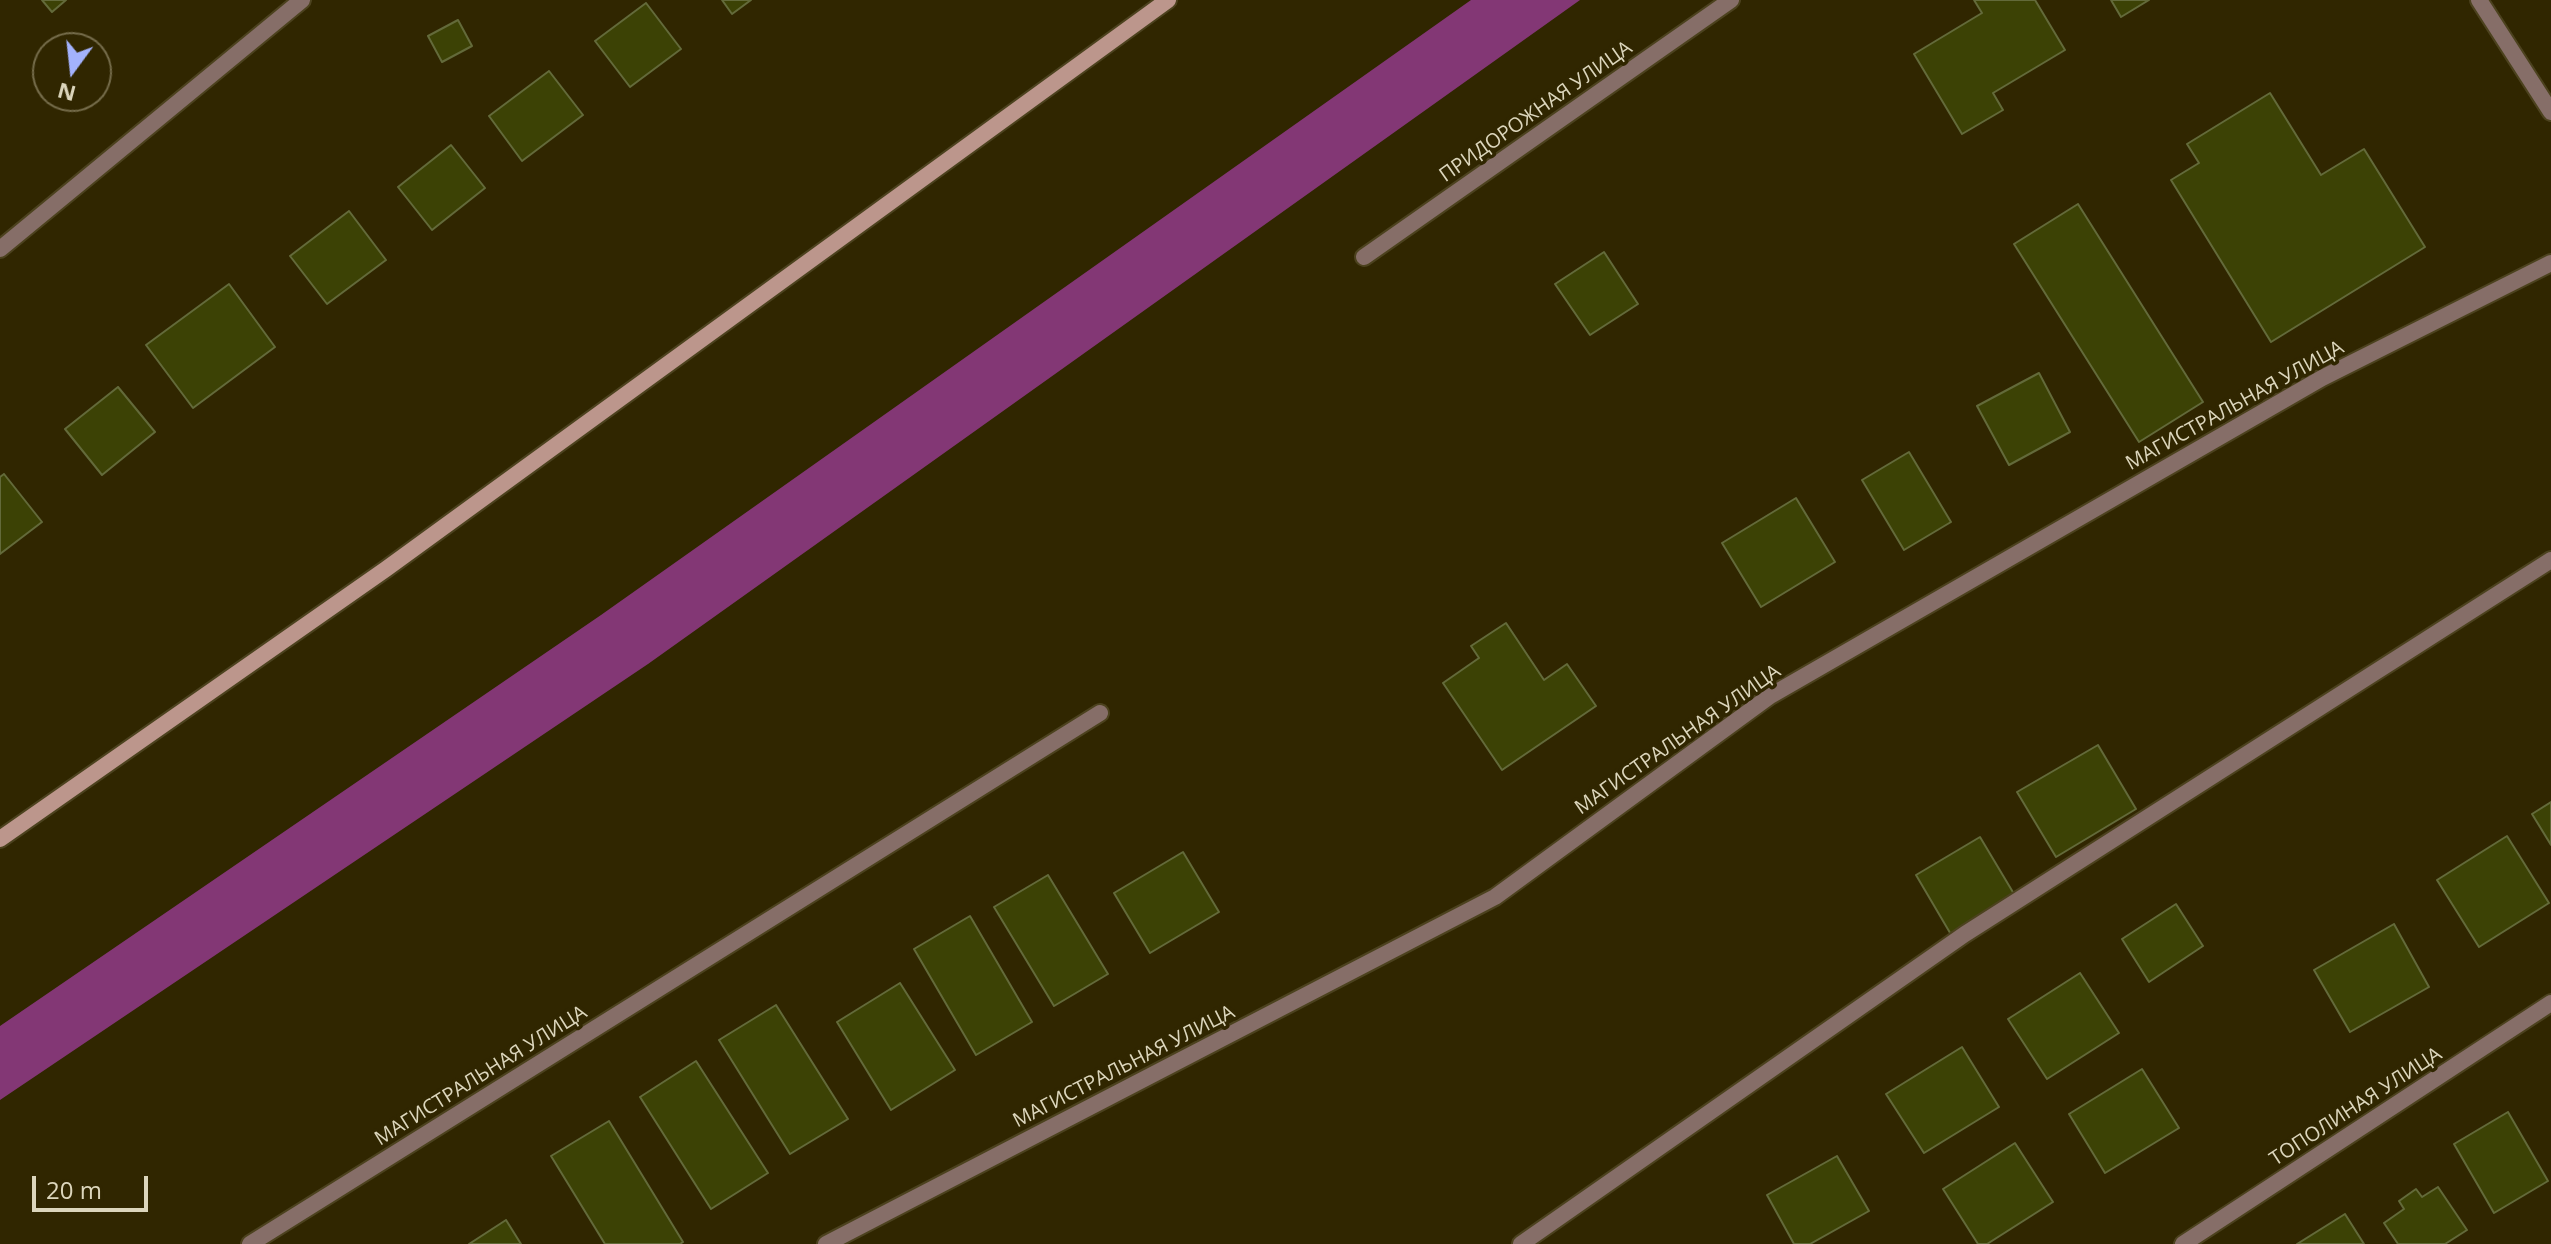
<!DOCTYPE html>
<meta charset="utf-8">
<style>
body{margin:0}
#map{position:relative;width:2551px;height:1244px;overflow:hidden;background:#302600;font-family:"Open Sans",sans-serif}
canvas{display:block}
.north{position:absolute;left:32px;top:32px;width:80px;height:80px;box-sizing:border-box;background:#302600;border:2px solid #756c4b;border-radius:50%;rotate:195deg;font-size:22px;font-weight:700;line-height:32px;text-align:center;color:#dcd6bc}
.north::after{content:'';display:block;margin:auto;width:28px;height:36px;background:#a3b2fd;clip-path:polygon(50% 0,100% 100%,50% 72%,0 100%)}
.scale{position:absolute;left:32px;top:1176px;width:116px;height:36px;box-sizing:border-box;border:4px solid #dcd6bc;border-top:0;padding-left:10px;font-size:24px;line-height:28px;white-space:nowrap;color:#dcd6bc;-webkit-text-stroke:6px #302600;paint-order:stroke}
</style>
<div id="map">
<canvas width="2551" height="1244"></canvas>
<div class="north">N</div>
<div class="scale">20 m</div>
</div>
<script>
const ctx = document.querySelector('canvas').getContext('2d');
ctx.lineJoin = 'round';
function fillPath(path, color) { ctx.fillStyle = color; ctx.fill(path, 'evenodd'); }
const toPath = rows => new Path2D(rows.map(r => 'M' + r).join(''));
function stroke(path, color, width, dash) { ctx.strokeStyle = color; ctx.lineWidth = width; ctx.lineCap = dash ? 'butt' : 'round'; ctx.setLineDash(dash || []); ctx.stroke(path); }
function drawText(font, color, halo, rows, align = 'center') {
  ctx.font = font + ' "Open Sans",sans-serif'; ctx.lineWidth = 7; ctx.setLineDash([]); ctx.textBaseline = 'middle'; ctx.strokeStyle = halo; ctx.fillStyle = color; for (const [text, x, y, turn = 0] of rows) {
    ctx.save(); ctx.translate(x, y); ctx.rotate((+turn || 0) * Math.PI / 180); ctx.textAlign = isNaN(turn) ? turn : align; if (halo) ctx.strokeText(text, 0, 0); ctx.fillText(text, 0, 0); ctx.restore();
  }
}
fillPath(toPath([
 [1471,0,1580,0,648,664,0,1100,0,1026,601,615]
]), '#833775');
const building = toPath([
 [42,0,66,0,52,12,42,0],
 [722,0,751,0,732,14,722,0],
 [1974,0,2035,0,2065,50,1993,93,2003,110,1962,134,1914,54,1982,13,1974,0],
 [2111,0,2149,0,2121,17,2111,0],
 [646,3,681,49,630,87,595,41,646,3],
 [458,20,472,46,442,62,428,36,458,20],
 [549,71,583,115,522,161,489,116,549,71],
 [2270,93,2321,175,2364,149,2425,247,2271,342,2171,180,2199,163,2187,144,2270,93],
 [451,145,485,188,432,230,398,187,451,145],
 [2078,204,2203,402,2139,442,2014,244,2078,204],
 [349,211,386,260,327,304,290,256,349,211],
 [1604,252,1638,304,1590,335,1555,284,1604,252],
 [229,284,275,347,193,408,146,345,229,284],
 [2039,373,2070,432,2009,465,1977,406,2039,373],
 [118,387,155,432,102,475,65,429,118,387],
 [1909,452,1951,522,1904,550,1862,480,1909,452],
 [4,474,42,522,0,554,0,477,4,474],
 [1796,498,1835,562,1761,607,1722,543,1796,498],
 [1506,623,1544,680,1567,664,1596,706,1502,770,1443,683,1479,658,1471,646,1506,623],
 [2098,745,2136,809,2056,857,2017,792,2098,745],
 [2551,802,2551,845,2532,814,2551,802],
 [2507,836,2549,903,2479,947,2437,880,2507,836],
 [1980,837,2020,904,1956,943,1916,875,1980,837],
 [1183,852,1219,912,1150,953,1114,893,1183,852],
 [1048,875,1108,974,1054,1006,994,907,1048,875],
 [2176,904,2203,946,2149,982,2122,939,2176,904],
 [970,916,1032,1022,976,1055,914,949,970,916],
 [2394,924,2429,987,2350,1032,2314,970,2394,924],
 [2080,973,2119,1033,2047,1079,2008,1019,2080,973],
 [900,983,955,1070,891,1110,837,1022,900,983],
 [776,1005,848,1119,790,1154,719,1040,776,1005],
 [1962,1047,1999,1107,1924,1153,1886,1094,1962,1047],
 [696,1061,768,1173,711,1209,640,1097,696,1061],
 [2142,1069,2179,1128,2105,1173,2069,1114,2142,1069],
 [2508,1112,2548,1181,2494,1213,2454,1144,2508,1112],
 [609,1121,683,1242,680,1244,605,1244,551,1156,609,1121],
 [2015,1143,2053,1202,1987,1244,1978,1244,1943,1189,2015,1143],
 [1837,1156,1869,1211,1810,1244,1794,1244,1767,1195,1837,1156],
 [2438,1187,2467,1230,2445,1244,2398,1244,2384,1223,2404,1209,2399,1201,2416,1189,2422,1197,2438,1187],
 [2345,1214,2364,1244,2297,1244,2345,1214],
 [506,1220,521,1244,469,1244,506,1220]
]);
fillPath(building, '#3c4205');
stroke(building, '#636a3a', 2);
const service = toPath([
 [0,249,302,0],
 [1364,257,1731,0],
 [1521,1244,1965,934,2551,560]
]);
const minor = toPath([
 [2479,0,2551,112],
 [250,1244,1100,713],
 [826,1244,1495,897,1770,696,2322,378,2551,263],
 [2183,1244,2551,1003]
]);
const secondary = toPath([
 [0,839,386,569,1168,0]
]);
stroke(service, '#4c421e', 20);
stroke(minor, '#4c421e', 20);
stroke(secondary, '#4c421e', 20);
stroke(service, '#866e68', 16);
stroke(minor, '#866e68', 16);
stroke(secondary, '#bc968c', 16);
drawText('20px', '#dcd6bc', '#302600', [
 ["ПРИДОРОЖНАЯ УЛИЦА",1536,112,-35],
 ["МАГИСТРАЛЬНАЯ УЛИЦА",2235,406,-29],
 ["МАГИСТРАЛЬНАЯ УЛИЦА",1678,740,-35],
 ["МАГИСТРАЛЬНАЯ УЛИЦА",1124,1067,-27],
 ["МАГИСТРАЛЬНАЯ УЛИЦА",481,1076,-32],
 ["ТОПОЛИНАЯ УЛИЦА",2356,1107,-33]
]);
</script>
